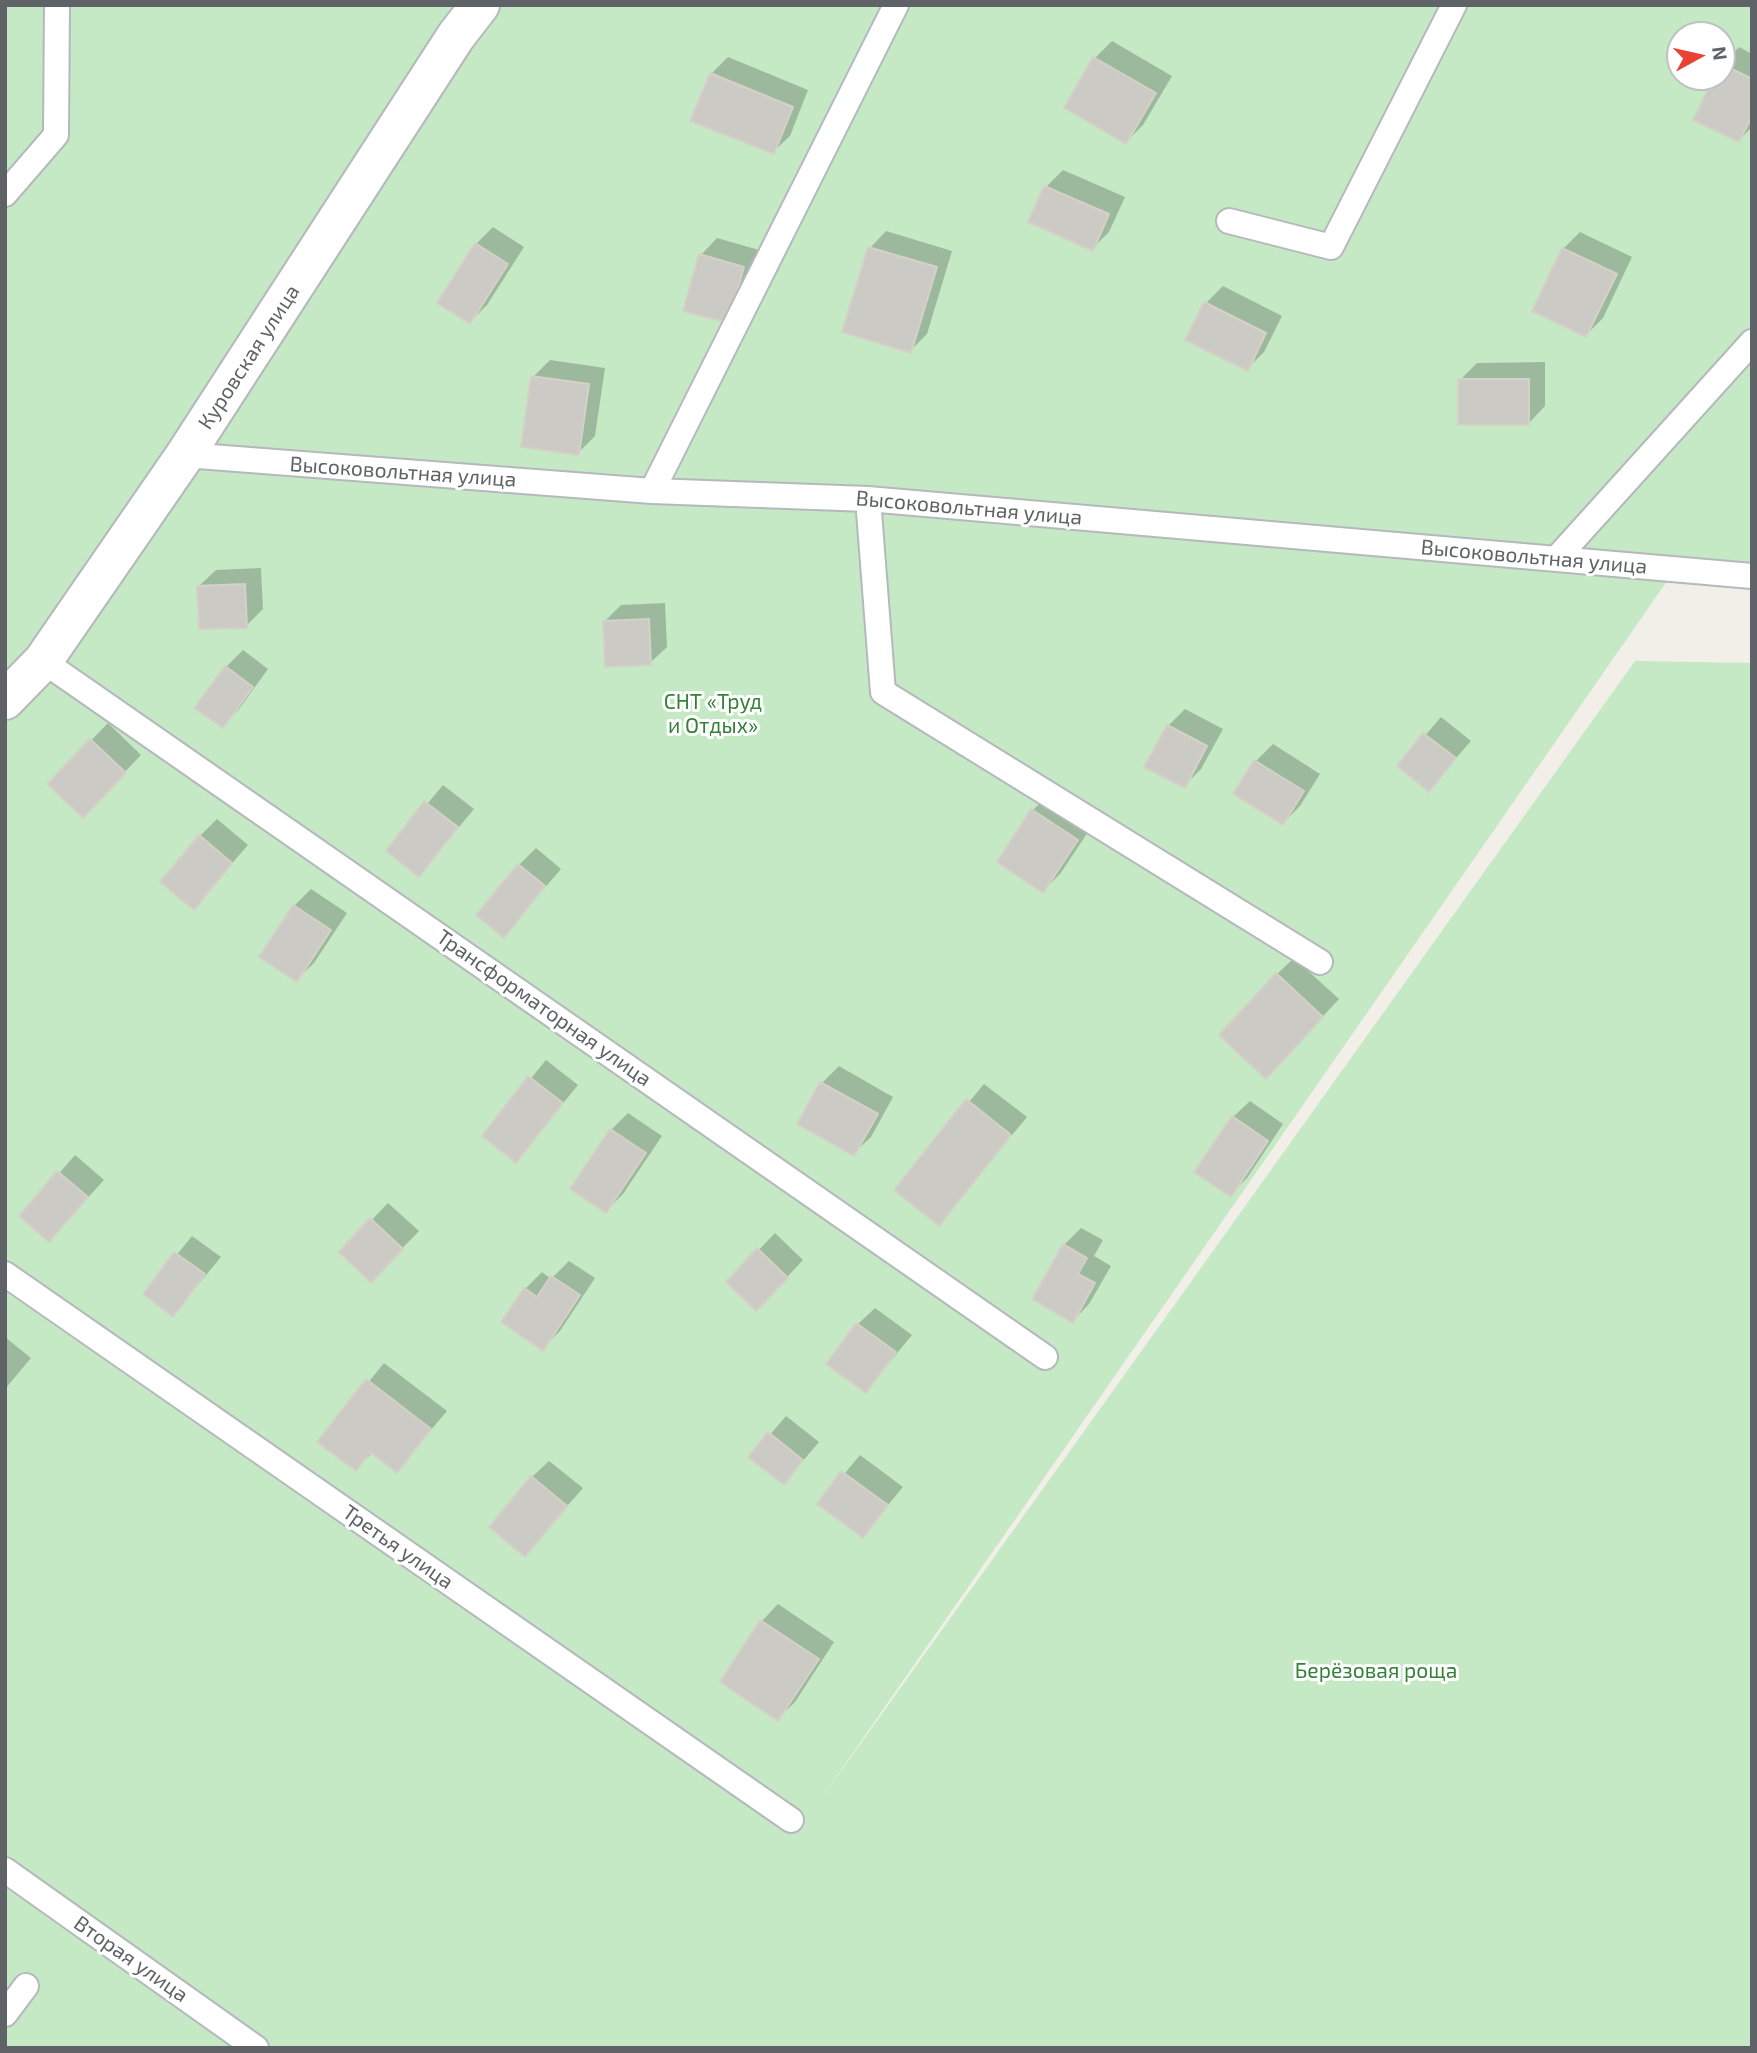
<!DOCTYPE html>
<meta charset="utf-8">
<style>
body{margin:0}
#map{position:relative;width:1757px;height:2053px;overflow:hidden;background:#f1efe8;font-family:"Exo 2",sans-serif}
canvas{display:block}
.frame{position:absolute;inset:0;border:7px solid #5f6368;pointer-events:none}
.north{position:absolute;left:1666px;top:21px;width:70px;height:70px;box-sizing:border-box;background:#fff;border:2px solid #bfc1c3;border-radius:50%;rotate:82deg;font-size:19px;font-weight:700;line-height:28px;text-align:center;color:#5f6368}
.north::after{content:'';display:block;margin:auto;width:24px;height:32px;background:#ea4335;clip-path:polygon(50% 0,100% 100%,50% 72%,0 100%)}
</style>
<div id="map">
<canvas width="1757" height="2053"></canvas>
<div class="frame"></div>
<div class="north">N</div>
</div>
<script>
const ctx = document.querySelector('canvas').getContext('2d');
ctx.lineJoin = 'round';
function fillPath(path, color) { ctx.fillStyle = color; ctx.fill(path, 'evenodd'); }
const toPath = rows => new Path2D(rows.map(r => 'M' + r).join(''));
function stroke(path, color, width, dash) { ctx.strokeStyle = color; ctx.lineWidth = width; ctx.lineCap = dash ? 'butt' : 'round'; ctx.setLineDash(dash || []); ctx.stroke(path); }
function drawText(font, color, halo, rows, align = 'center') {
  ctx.font = font + ' "Exo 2",sans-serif'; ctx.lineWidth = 6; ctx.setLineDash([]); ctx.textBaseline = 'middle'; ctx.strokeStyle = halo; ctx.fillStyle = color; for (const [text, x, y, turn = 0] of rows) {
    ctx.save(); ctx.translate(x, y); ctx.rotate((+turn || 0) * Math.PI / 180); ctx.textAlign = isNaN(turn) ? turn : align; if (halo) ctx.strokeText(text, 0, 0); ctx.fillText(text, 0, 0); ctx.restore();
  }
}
fillPath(toPath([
 [5,5,1752,5,1752,578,1674,571,816,1806,1635,661,1752,663,1752,2048,5,2048],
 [1680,35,1722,35,1722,77,1680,77]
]), '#c5e8c5');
fillPath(toPath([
 [1112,41,1172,76,1143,125,1126,142,1095,58],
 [1739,47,1752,54,1752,127,1739,140,1716,77,1722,77,1722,64],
 [728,57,808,90,790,136,773,152,711,74],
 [1063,170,1125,197,1109,232,1092,249,1030,221,1046,187],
 [493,227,524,247,487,305,470,322,476,244],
 [886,231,952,251,927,334,910,351,870,248],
 [1580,232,1632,257,1603,318,1586,335,1563,249],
 [717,238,759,250,728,321,701,255],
 [1223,286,1282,316,1264,352,1247,369,1206,303],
 [550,360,605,368,595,436,578,453,533,377],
 [1545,362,1545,406,1529,423,1460,380,1477,363],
 [261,568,263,609,246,626,199,586,216,570],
 [665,603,667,647,650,663,605,621,621,605],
 [243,650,268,669,239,709,223,726,226,667],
 [1185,709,1223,729,1201,769,1184,786,1168,726],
 [1441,717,1471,741,1429,789,1399,766],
 [108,723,141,755,99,799,49,784],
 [1273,744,1320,774,1300,806,1283,823,1236,794,1256,761],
 [443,785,474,809,419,875,388,851],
 [1049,794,1094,823,1060,874,1043,891,1033,810],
 [217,819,248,845,194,907,200,836],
 [536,848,561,869,504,935,519,865],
 [311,889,347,913,314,963,297,979,294,906],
 [1294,958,1339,999,1283,1059,1277,974],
 [546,1060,578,1085,516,1161,484,1136],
 [839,1066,893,1097,871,1137,854,1153,799,1123,822,1083],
 [984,1084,1027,1117,939,1223,897,1189],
 [1250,1101,1283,1124,1247,1178,1231,1194,1233,1117],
 [628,1113,662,1136,623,1194,606,1211,611,1130],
 [75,1155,104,1180,49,1240,22,1216],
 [388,1203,419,1231,387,1264,341,1252],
 [1081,1228,1103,1240,1094,1256,1111,1266,1089,1304,1073,1321,1064,1245],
 [775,1233,803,1260,773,1292,728,1282],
 [192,1236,221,1257,173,1315,146,1293],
 [569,1261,595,1278,560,1331,543,1348,525,1289,542,1272,551,1279],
 [875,1308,912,1335,866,1391,858,1324],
 [5,1337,31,1358,5,1389],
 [384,1363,447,1411,397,1470,373,1452,356,1469,320,1442],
 [786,1416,819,1442,784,1483,751,1457],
 [860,1455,903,1487,863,1535,820,1503],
 [549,1461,583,1488,525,1554,532,1477],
 [778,1604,834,1642,795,1702,778,1718,722,1681,762,1621]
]), '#0003');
const building = toPath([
 [1093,57,1156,93,1126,144,1064,108,1093,57],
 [1722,64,1752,79,1752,116,1739,142,1693,120,1714,77,1722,77,1722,64],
 [710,73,793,107,774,154,690,121,710,73],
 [1044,186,1109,214,1093,251,1028,222,1044,186],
 [475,243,508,264,470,324,437,303,475,243],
 [868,247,937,267,911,353,842,332,868,247],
 [1562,248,1617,274,1586,337,1532,311,1562,248],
 [699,254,744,267,728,323,683,311,699,254],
 [1204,302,1266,333,1248,371,1185,340,1204,302],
 [531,376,589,384,579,455,521,447,531,376],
 [1458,379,1529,379,1529,425,1458,425,1458,379],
 [245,584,247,628,199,629,197,586,245,584],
 [649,619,651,665,605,667,603,621,649,619],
 [225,666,253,687,223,728,194,708,225,666],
 [1167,725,1207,746,1185,788,1144,767,1167,725],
 [1423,733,1456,758,1429,792,1397,766,1423,733],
 [90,739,126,773,83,818,47,784,90,739],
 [1254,760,1304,791,1283,825,1233,794,1254,760],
 [424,801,458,827,419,877,386,851,424,801],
 [1031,809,1078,840,1043,893,997,862,1031,809],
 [199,835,232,863,194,910,160,882,199,835],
 [518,864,545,886,504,938,476,915,518,864],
 [293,905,331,930,297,982,259,957,293,905],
 [1276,973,1323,1017,1266,1079,1219,1035,1276,973],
 [528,1076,563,1103,516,1163,482,1136,528,1076],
 [820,1082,878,1114,854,1156,797,1124,820,1082],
 [966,1099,1011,1135,939,1226,894,1190,966,1099],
 [1232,1116,1268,1141,1231,1197,1194,1172,1232,1116],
 [610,1129,646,1153,606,1213,570,1189,610,1129],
 [57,1171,88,1197,49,1242,19,1216,57,1171],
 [370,1218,403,1249,371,1283,339,1252,370,1218],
 [1063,1244,1087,1258,1078,1274,1095,1283,1073,1323,1032,1299,1063,1244],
 [757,1248,788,1278,756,1311,726,1282,757,1248],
 [174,1252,205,1274,173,1317,143,1294,174,1252],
 [551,1276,580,1295,543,1351,501,1322,524,1288,537,1297,551,1276],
 [856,1323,896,1352,866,1393,826,1364,856,1323],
 [366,1379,431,1429,397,1473,370,1452,356,1471,317,1442,366,1379],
 [768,1432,803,1460,784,1485,748,1457,768,1432],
 [841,1471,888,1505,863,1538,817,1504,841,1471],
 [531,1476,567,1506,525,1557,489,1527,531,1476],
 [760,1620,819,1659,778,1721,720,1682,760,1620]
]);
fillPath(building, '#cccac5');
stroke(building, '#d6d1c6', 2);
const service = toPath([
 [5,194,56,135,57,5],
 [1229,221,1331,247,1454,5],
 [185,455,652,491,868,499,1752,576],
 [652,491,896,5],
 [868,499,883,692,1320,962],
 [1556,559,1752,342],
 [43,661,1045,1357],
 [5,1274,791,1820],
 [5,1870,256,2048],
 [5,2014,26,1986]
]);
const minor = toPath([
 [5,700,43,661,185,455,456,36,480,5]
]);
stroke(service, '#b5b8bc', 28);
stroke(minor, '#b5b8bc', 42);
stroke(service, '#fff', 24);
stroke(minor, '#fff', 38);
drawText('21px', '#5f6368', '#fff', [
 ["Куровская улица",249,357,-57],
 ["Высоковольтная улица",403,472,4],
 ["Высоковольтная улица",969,508,5],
 ["Высоковольтная улица",1534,557,5],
 ["Трансформаторная улица",544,1008,35],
 ["Третья улица",398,1547,35],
 ["Вторая улица",131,1959,35]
]);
drawText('21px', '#348238', '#fff', [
 ["СНТ «Труд",713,702],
 ["и Отдых»",713,726],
 ["Берёзовая роща",1376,1671]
]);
</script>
